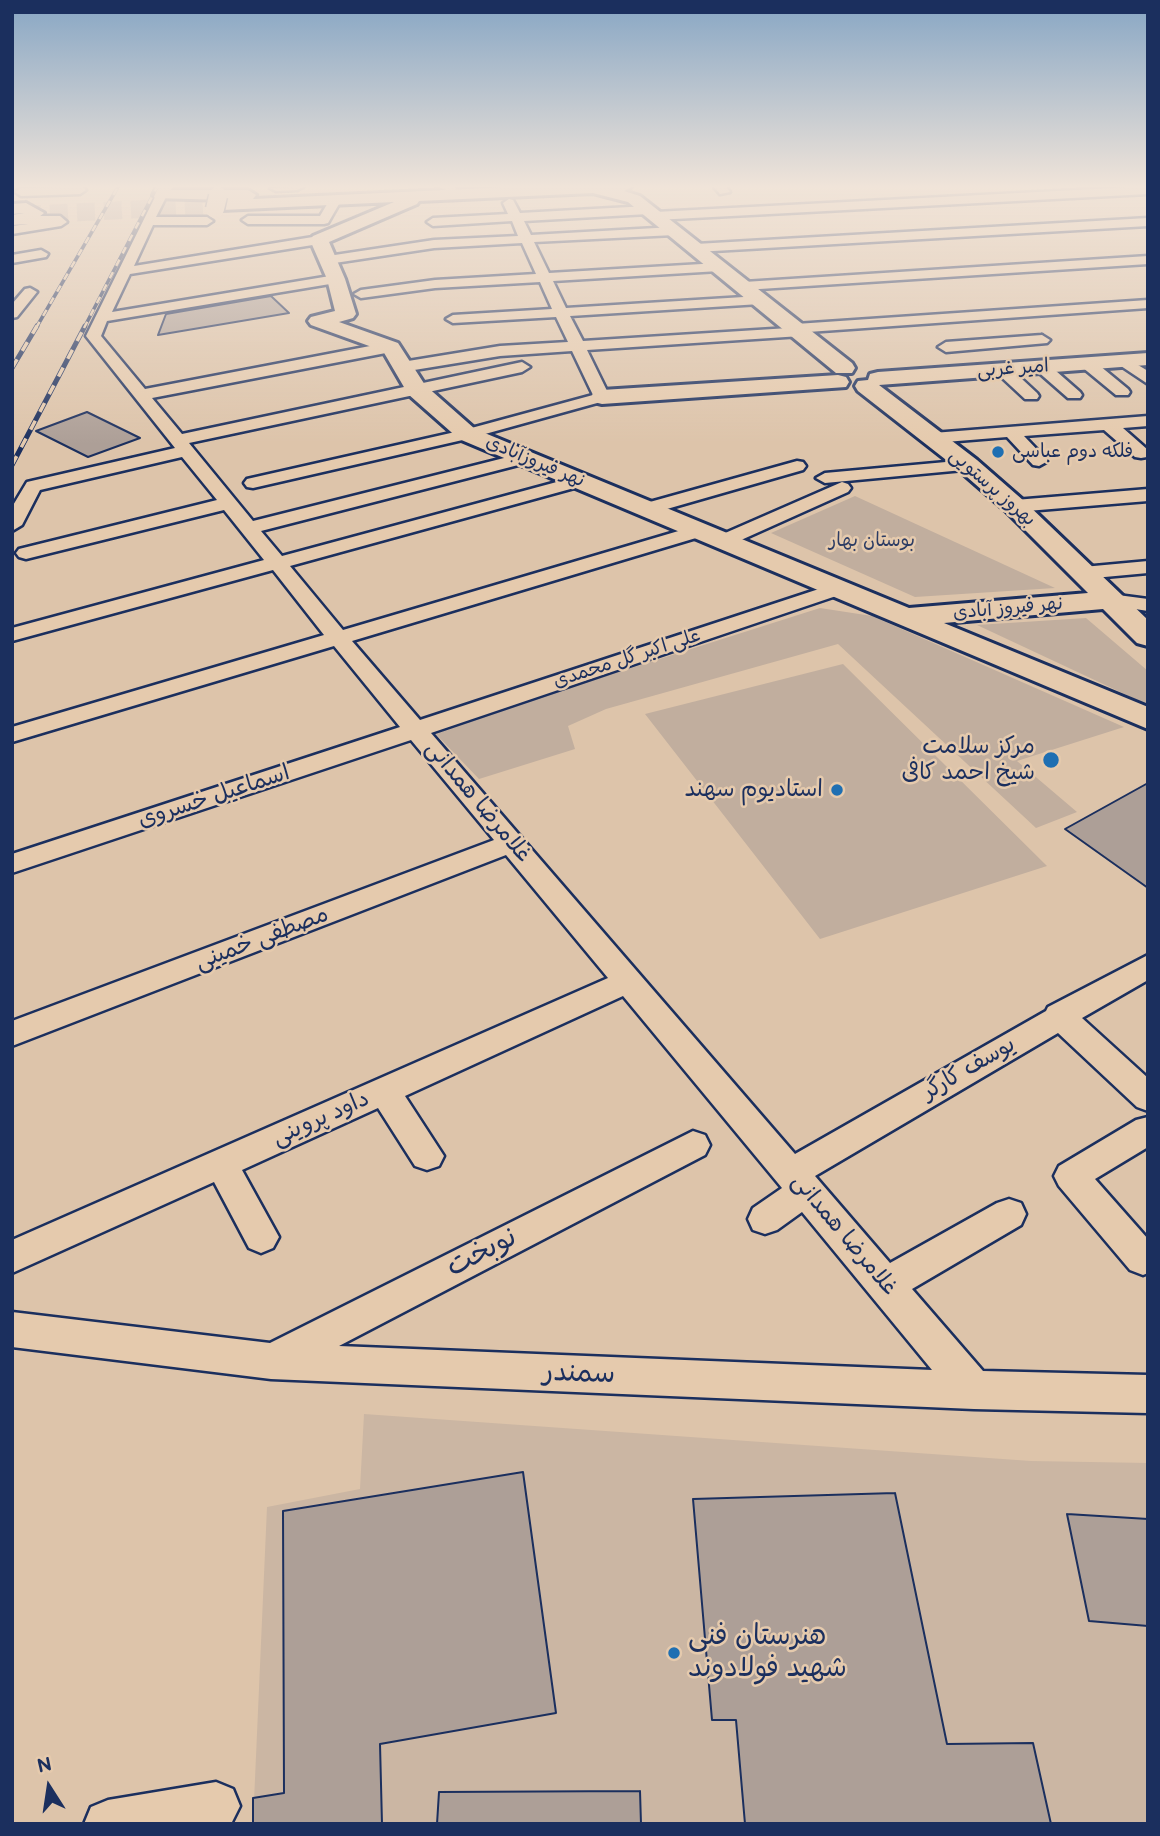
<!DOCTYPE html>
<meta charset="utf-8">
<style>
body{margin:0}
#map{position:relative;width:1160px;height:1836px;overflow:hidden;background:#ddc4aa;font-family:"Balsamiq Sans",sans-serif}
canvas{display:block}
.frame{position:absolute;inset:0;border:14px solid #1b2f5e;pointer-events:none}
.north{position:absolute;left:14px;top:1752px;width:70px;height:70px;-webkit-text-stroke:5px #e5caad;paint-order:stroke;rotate:348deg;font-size:19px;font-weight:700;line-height:28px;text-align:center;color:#1b2f5e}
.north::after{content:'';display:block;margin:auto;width:24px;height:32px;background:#1b2f5e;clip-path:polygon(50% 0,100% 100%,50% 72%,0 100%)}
</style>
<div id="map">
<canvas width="1160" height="1836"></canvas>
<div class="frame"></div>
<div class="north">N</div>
</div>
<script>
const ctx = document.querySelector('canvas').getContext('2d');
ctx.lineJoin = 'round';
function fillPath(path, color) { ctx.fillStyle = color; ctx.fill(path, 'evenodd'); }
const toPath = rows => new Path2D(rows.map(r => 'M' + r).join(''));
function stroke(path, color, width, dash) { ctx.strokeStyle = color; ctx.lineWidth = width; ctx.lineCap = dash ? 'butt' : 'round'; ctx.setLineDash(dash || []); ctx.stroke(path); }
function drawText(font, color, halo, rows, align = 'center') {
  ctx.font = font + ' "Balsamiq Sans","Playpen Sans Arabic",sans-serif'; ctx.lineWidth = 5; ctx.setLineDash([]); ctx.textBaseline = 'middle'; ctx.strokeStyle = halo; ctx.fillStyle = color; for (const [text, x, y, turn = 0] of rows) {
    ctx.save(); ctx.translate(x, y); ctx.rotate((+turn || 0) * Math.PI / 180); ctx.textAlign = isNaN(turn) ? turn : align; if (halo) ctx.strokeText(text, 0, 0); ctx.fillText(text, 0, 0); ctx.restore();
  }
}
fillPath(toPath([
 [364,1414,1031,1461,1148,1463,1148,1824,253,1824,267,1507,360,1489]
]), '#cbb6a3');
fillPath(toPath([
 [855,496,1055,588,915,597,771,533],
 [820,608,872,616,1124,727,1017,761,1077,812,1036,828,838,644,606,709,568,726,575,749,479,779,433,731],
 [1086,618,1148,671,1148,705,977,625],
 [843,664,1047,866,820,939,645,714]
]), '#c1ae9e');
const building = toPath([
 [271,296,289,313,158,335,166,314,271,296],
 [87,412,140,438,88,457,36,431,87,412],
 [1148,783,1148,888,1065,829,1148,783],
 [523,1472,556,1713,380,1744,382,1824,253,1824,253,1798,284,1793,283,1511,523,1472],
 [895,1493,947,1744,1033,1743,1051,1824,745,1824,736,1720,712,1720,693,1499,895,1493],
 [1067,1514,1148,1519,1148,1626,1089,1621,1067,1514],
 [640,1791,641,1824,437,1824,439,1792,640,1791]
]);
fillPath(building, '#ad9f97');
stroke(building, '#1b2f5e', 2);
stroke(toPath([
 [23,215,222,205]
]), '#b6a69b', 18, [18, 9]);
const street = toPath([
 [83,187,86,190,80,194,21,196,15,192,21,188,83,187],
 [303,187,297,190,276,191,270,188,303,187],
 [439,187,455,187,456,189,450,192,439,187],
 [714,187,726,187,730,192,720,194,714,187],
 [1133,187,1148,187,1148,194,655,220,649,216,655,212,1133,187],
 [157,193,167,195,156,217,207,217,213,221,207,225,153,225,134,266,319,236,325,240,319,244,130,274,112,312,336,275,343,279,336,283,107,321,101,336,145,389,391,342,399,347,391,352,152,398,182,434,522,362,530,367,522,372,189,443,253,521,524,453,533,458,530,462,261,531,282,556,579,476,588,481,585,485,290,566,343,630,692,527,706,527,709,531,706,535,352,641,420,720,831,585,845,585,848,589,845,593,431,733,795,1154,1046,1011,1048,1007,1148,955,1148,980,1082,1018,1148,1078,1148,1111,1137,1107,1058,1033,815,1176,890,1263,997,1203,1009,1199,1021,1203,1026,1214,1021,1225,912,1289,983,1371,1148,1375,1148,1413,974,1409,271,1379,12,1347,12,1312,270,1343,693,1131,705,1135,710,1145,705,1155,339,1346,932,1370,802,1212,777,1230,765,1234,753,1230,748,1219,753,1208,782,1188,623,996,405,1096,444,1156,439,1166,427,1170,415,1166,378,1108,242,1170,279,1237,273,1248,261,1253,249,1248,214,1182,12,1273,12,1240,608,978,506,855,12,1046,12,1021,494,840,411,740,12,873,12,854,400,727,334,646,12,742,12,727,324,635,273,570,12,641,12,628,264,560,224,510,26,559,19,557,16,553,19,549,217,500,182,457,40,490,22,525,12,531,12,507,27,482,175,448,86,336,157,193],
 [509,199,513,200,520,213,648,206,654,210,648,214,524,221,531,235,674,227,680,231,674,235,534,242,549,273,719,263,726,267,719,271,553,281,566,308,760,296,767,300,760,304,570,316,583,341,789,328,796,324,1148,300,1148,308,808,332,801,336,587,350,610,397,608,400,467,439,253,488,247,487,244,483,247,479,464,430,593,395,572,351,500,356,402,372,394,367,402,362,500,346,568,342,556,317,453,323,446,319,453,315,552,309,540,282,435,288,361,298,354,294,361,290,435,280,536,274,522,243,434,248,328,264,321,260,328,256,434,240,518,236,512,221,433,226,427,222,433,218,508,214,503,203,509,199],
 [333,200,339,204,328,223,324,224,248,224,242,220,248,216,320,216,329,201,333,200],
 [24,216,60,216,67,222,61,226,12,234,12,226,28,224,18,220,24,216],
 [1148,218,1148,226,696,252,690,248,696,244,1148,218],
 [41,250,48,254,46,257,12,263,12,255,41,250],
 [1148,256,1148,264,744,290,737,286,744,282,1148,256],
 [30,288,37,292,17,317,12,318,12,304,25,289,30,288],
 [1042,335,1050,340,1047,343,946,352,938,347,946,342,1042,335],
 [1123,356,1148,371,1148,384,1118,364,1115,361,1123,356],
 [1088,359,1094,361,1128,389,1130,392,1128,395,1116,395,1082,367,1080,364,1082,361,1088,359],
 [1042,362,1048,364,1080,392,1082,395,1080,398,1068,398,1036,370,1034,367,1042,362],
 [1003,365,1009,367,1037,393,1039,396,1037,399,1025,399,997,373,995,370,997,367,1003,365],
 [1148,416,1148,426,1123,428,1148,450,1147,457,1141,458,1135,457,1104,430,1024,436,1048,461,1039,466,1033,465,1007,437,933,443,924,438,933,433,1148,416],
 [968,460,977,465,974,469,825,483,816,478,825,473,968,460],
 [797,461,803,462,806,466,803,470,646,515,637,509,639,505,797,461],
 [842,482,848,484,851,488,848,492,730,545,723,547,713,541,716,537,842,482],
 [1148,489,1148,501,1015,512,1006,506,1015,500,1148,489],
 [1148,561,1148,573,1083,579,1076,577,1073,573,1076,569,1083,567,1148,561],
 [1110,594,1148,599,1148,611,1103,604,1100,600,1103,596,1110,594],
 [1148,1117,1148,1147,1095,1179,1148,1239,1148,1273,1143,1275,1130,1270,1059,1186,1054,1176,1059,1166,1136,1120,1148,1117],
 [216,1782,233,1789,240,1806,231,1824,84,1824,91,1807,108,1800,216,1782]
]);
const secondary = toPath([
 [157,187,173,187,171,190,248,190,256,195,253,199,509,187,631,187,624,191,640,196,852,363,855,368,852,373,836,373,628,202,593,193,419,201,417,204,329,242,345,279,356,314,353,318,339,322,398,343,425,385,475,429,909,608,1088,593,1006,511,959,470,858,391,855,386,858,381,868,380,870,374,878,372,1148,353,1148,365,879,385,977,460,1024,501,1148,620,1148,646,1137,643,1103,609,944,623,1148,707,1148,729,459,439,408,394,383,351,311,325,308,321,311,317,335,311,327,279,310,240,313,236,394,202,222,210,214,205,216,201,226,200,155,198,153,195,157,187],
 [26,203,44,213,30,224,12,225,12,215,24,213,12,214,12,204,26,203],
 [838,375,846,377,849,382,846,387,602,404,594,402,591,397,594,392,602,390,838,375]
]);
stroke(street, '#1b2f5e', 5);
stroke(secondary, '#1b2f5e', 6);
fillPath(street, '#e5caad');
fillPath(secondary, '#e5caad');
const railFar1 = toPath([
 [36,328,118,187],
 [84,328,157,187]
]);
const rail = toPath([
 [12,368,37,326],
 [12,465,85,326]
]);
stroke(railFar1, '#1b2f5e', 3.5);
stroke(rail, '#1b2f5e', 5);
stroke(railFar1, '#e5caad', 2.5, [7]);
stroke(rail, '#e5caad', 3.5, [10]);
const secondaryBridge = toPath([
 [215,209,218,196]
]);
stroke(secondaryBridge, '#1b2f5e', 21, []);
stroke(secondaryBridge, '#e5caad', 18);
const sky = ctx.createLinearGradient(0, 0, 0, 444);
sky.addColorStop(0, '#87a6c4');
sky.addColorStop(0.42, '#f0e4d9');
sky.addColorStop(1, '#f0e4d900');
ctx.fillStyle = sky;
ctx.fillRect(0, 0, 1160, 444);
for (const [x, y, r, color] of [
 [998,452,7,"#1f6fb2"],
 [1051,760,9,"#1f6fb2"],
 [837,790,7,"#1f6fb2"],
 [674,1653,7,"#1f6fb2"]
]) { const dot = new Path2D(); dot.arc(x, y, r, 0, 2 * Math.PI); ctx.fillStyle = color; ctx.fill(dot); stroke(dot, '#e5caad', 2.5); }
drawText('19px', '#1b2f5e', '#e5caad', [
 ["امیر غربی",1013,369,-4],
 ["نهر فیروزآبادی",535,462,23],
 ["بهروز پرستویی",992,488,41],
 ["نهر فیروز آبادی",1008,609,-5],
 ["علی اکبر گل محمدی",627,659,-18]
]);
drawText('19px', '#1b2f5e', '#e5caad', [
 ["فلکه دوم عباسی",1012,452]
], 'left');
drawText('19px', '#2c3c64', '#e5caad', [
 ["بوستان بهار",872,541]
]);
drawText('23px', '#1b2f5e', '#e5caad', [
 ["مرکز سلامت",1035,747],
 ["شیخ احمد کافی",1035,773],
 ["استادیوم سهند",823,790]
], 'right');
drawText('23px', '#1b2f5e', '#e5caad', [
 ["اسماعیل خسروی",214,797,-18],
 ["غلامرضا همدانی",478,802,50],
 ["مصطفی خمینی",262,939,-21],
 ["یوسف کارگر",969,1069,-30],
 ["داود پروینی",321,1119,-24],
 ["غلامرضا همدانی",844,1235,50]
]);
drawText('28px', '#1b2f5e', '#e5caad', [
 ["نوبخت",482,1253,-27],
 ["سمندر",579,1374,2]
]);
drawText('28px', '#1b2f5e', '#e5caad', [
 ["هنرستان فنی",688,1637],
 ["شهید فولادوند",688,1669]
], 'left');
</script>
